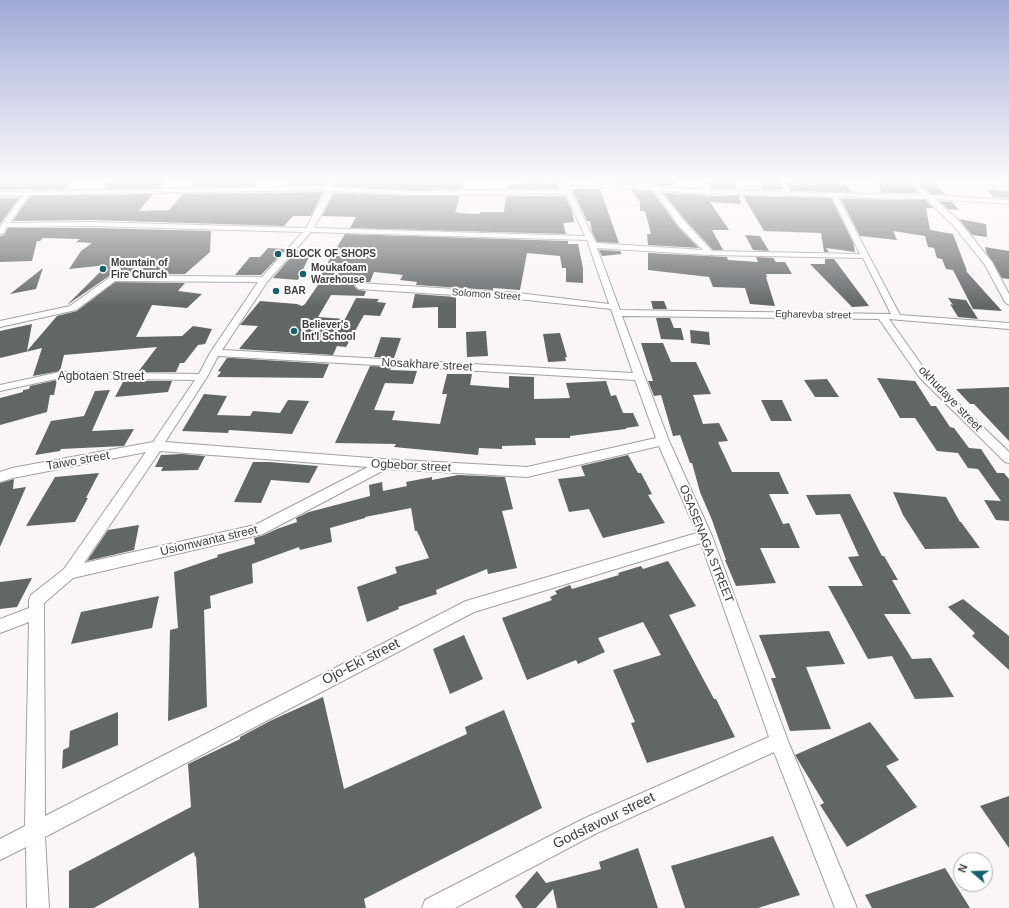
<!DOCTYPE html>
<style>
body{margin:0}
#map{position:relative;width:1009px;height:908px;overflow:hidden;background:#faf5f8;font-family:Helvetica,sans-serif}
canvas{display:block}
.north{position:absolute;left:953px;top:852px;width:40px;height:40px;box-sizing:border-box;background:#fff;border:1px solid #b1b1b1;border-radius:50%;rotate:290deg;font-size:11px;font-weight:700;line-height:16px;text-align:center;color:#3d3b3c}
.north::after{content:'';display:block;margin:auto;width:14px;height:18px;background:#15616d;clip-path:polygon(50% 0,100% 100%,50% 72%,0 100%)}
</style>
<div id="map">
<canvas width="1009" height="908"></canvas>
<div class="north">N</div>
</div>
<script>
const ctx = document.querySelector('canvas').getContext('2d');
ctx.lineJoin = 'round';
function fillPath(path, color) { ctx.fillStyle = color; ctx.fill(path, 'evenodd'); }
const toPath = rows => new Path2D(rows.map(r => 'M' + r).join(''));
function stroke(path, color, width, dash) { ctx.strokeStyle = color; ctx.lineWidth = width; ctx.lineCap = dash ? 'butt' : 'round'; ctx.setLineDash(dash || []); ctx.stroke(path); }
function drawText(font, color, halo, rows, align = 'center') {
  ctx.font = font + ' Helvetica,sans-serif'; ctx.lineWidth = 4; ctx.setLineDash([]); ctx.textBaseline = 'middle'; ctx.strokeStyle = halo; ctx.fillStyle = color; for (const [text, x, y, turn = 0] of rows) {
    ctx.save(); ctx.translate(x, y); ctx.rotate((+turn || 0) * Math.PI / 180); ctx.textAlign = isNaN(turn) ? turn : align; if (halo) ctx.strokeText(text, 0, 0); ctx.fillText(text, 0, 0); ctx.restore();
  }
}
fillPath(toPath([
 [4,180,74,180,63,189,0,190,0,182],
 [110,180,166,180,159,188,103,189],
 [196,180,258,180,255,186,189,187],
 [292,180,330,180,328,185,289,185],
 [339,180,465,180,462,189,414,190,337,186],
 [623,180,674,180,675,186,626,183],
 [709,180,735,181,737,189,711,189],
 [761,180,779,180,781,190,762,190],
 [788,180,845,184,852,192,791,191],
 [878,180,906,180,918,193,881,193],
 [915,180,931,180,945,194,931,194],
 [556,183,558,189,508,189,508,184],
 [572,189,600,189,619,243,597,242,592,232,590,221,587,221],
 [987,189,1009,191,1009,198,993,197],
 [631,190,652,191,679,228,699,248,648,245,647,234,651,234,645,211,640,211,640,202],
 [323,192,311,216,293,216,284,226,92,220,13,221,30,196,153,194,139,211,169,210,183,194],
 [334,193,414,196,460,196,455,212,458,212,457,213,480,214,480,212,504,212,506,196,565,196,572,211,574,222,563,223,566,234,350,228,356,217,322,216],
 [663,193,706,195,707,198,707,196,739,196,741,204,710,202,729,230,712,230,723,250,713,250,687,222],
 [743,196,831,198,853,242,855,252,826,248,829,252,824,252,821,233,764,231],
 [0,198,19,198,0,224],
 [841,199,925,200,933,208,926,208,930,230,953,234,967,271,966,271,1002,311,973,309,953,270,946,269,942,259,937,258,934,248,928,247,925,236,893,231,897,240,860,236],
 [939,201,952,202,959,210,948,209],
 [959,219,986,224,987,237,972,235],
 [8,228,92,228,211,231,210,252,185,274,112,274,67,305,107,265,69,269,81,251,92,243,76,242,80,239,43,238,40,241,37,241,32,261,0,262,0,236,4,235],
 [345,234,568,241,568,244,578,244,583,268,583,283,566,282,566,268,562,268,560,256,527,253,520,290,493,288,493,290,416,285,417,282,400,280,403,275,374,272,370,282,359,282,354,286,358,290,366,291,364,296,331,295,318,317,345,319,356,298,379,299,377,302,386,303,380,316,364,315,346,347,337,346,333,355,239,349,258,326,240,325,260,301,297,304,302,306,305,304,320,282,316,282],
 [745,235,760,236,769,251,753,250],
 [985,247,1009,251,1009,279,1002,278,987,254],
 [268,248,286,249,261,275,235,275,250,257,260,257],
 [297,250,302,250,298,256,309,257,298,280,273,278],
 [599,250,620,251,622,254,602,256],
 [648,253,727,257,728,260,758,262,756,257,773,258,776,262,785,262,792,274,766,274,767,277,766,277,775,306,750,304,745,288,713,287,709,277,648,270],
 [825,259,834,259,869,306,852,307,810,264,825,264],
 [43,268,36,289,10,294],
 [115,282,185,283,178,291,202,294,187,308,152,305,136,337,182,336,193,326,212,329,205,344,198,345,184,363,180,363,176,372,138,372,157,347,64,355,60,371,33,376,42,348,0,358,0,331,32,324,27,351,57,316,77,311],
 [415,294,456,297,456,328,438,328,438,307,412,308],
 [948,298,966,300,978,319,958,317,950,304,953,305],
 [651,301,664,301,667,309,653,309],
 [656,318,670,318,674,328,681,328,684,340,661,339],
 [690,330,709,332,710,345,691,343],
 [486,331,488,356,467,357,466,332],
 [560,333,567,357,565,357,566,361,548,362,543,334],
 [381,337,401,338,394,358,374,357],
 [641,343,663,343,671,362,696,362,711,394,693,395,703,424,719,423,728,441,718,442,732,472,779,472,789,494,769,494,783,524,789,523,800,548,760,548,776,583,736,586,725,560,726,560,712,520,700,492,692,463,690,463,680,435,673,436,661,395,654,396,648,381,653,381],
 [227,358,232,358,329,364,323,378,217,377,221,372,218,371],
 [370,366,391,367,390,370,417,371,413,384,385,383,374,410,395,411,392,420,440,424,447,394,442,394,447,374,472,374,470,385,509,388,509,376,534,377,534,399,570,398,566,383,606,381,611,396,616,395,623,413,633,413,639,426,626,428,626,429,570,436,570,438,535,438,536,445,502,446,502,449,479,448,478,455,394,447,396,444,335,443],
 [877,378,915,381,931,406,936,406,950,427,954,428,969,448,981,449,997,473,1004,473,1009,479,1009,521,996,520,984,500,1001,501,978,469,968,468,958,453,937,451,915,418,900,418],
 [827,379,839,397,815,397,804,380],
 [57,380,54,395,50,395,47,412,0,425,0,398,23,392,23,390,29,389,30,386],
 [131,381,172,381,168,392,115,397,123,382],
 [1009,387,1009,441,974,404,970,404,956,389],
 [110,390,92,431,134,429,124,446,61,449,60,451,35,455,51,421,84,416,95,391],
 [204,394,227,396,217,415,250,416,253,411,280,413,288,400,309,401,292,434,229,430,228,433,182,431],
 [761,400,782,400,792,421,771,421],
 [182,454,205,456,198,470,161,471,163,467,155,467,161,455],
 [628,455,638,473,641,473,652,494,648,495,665,523,603,538,589,509,569,512,558,479,585,476,581,466],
 [253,462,269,462,318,466,309,483,271,480,261,503,234,502],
 [99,473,86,498,88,498,75,522,26,526,55,477],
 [458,475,505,477,513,509,502,511,517,568,488,574,487,569,436,590,437,594,398,607,399,609,367,622,357,587,397,573,395,567,429,558,417,531,415,531,411,508,365,517,365,518,330,528,332,542,300,550,299,547,252,564,253,583,210,596,211,608,204,610,207,707,168,721,170,630,178,628,174,572,218,557,217,555,255,544,254,538,264,535,277,529,297,522,296,518,309,512,370,496,369,485,382,482,383,491,407,486,406,482,432,477,432,480],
 [14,479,13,489,26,487,0,547,0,483],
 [893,492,946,497,960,522,961,522,980,548,925,549,903,515],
 [850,494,882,556,884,556,898,580,892,580,911,614,884,614,912,659,931,658,954,697,915,699,892,656,868,659,828,586,863,586,848,557,859,556,840,514,816,515,806,495],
 [139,525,134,550,87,561,108,530],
 [668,561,696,606,669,615,714,699,716,699,735,737,647,763,631,723,635,722,613,670,661,655,643,622,598,638,605,652,578,664,576,660,527,680,502,618,552,600,550,597,557,594,555,591,570,585,572,589,619,575,618,573,641,566,643,569],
 [32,578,17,607,0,609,0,582],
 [159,596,152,628,71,644,81,612],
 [963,599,1009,636,1009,670,972,636,975,633,948,607],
 [829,631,845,664,806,667,831,729,790,731,771,678,776,678,759,635],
 [464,635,483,679,450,694,433,649],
 [323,697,344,789,467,734,465,727,504,710,542,808,364,899,366,908,199,908,196,856,195,857,194,852,94,908,69,908,69,871,191,807,188,764,240,739,240,737,272,720],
 [118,712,118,745,62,769,63,750,69,747,70,731],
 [870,722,899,760,886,766,917,807,847,847,820,805,824,803,795,755],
 [1009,796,1009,848,980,806],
 [773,836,800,895,758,908,685,908,671,866],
 [638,848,658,908,557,908,553,889,536,908,523,908,515,896,537,871,546,883,601,869,599,862],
 [945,868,970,908,872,908,865,895]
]), '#616667');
const street = toPath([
 [332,180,338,180,335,187,414,191,564,190,563,180,703,190,702,180,708,180,710,190,783,192,780,180,786,180,790,192,922,195,907,180,913,180,930,195,1009,200,1009,204,935,199,959,221,992,262,1009,294,1009,305,1005,302,985,265,953,225,926,199,838,197,900,315,1009,323,1009,329,889,319,928,374,1009,452,1009,463,1005,462,920,378,879,319,622,316,669,441,712,536,788,741,857,908,835,908,774,752,597,833,455,908,422,908,425,900,583,819,769,737,701,543,474,612,45,837,49,908,27,908,26,847,0,860,0,839,25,826,29,622,0,633,0,619,29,608,29,600,31,595,64,569,146,452,13,478,0,482,0,472,12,468,153,442,195,380,60,378,0,391,0,385,60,372,199,374,210,353,258,282,115,281,76,310,0,327,0,321,70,306,113,275,262,277,303,232,92,226,7,227,3,234,0,234,0,227,22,196,0,196,0,192,329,186,332,180],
 [570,185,653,190,680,227,703,250,596,243,571,192,570,185],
 [326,190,306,228,92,222,10,223,29,195,326,190],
 [333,191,414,195,566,194,585,236,314,228,333,191],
 [660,191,707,194,832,197,860,254,712,251,686,223,660,191],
 [311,232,587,240,609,304,518,293,359,283,355,286,359,289,518,299,611,309,633,373,222,350,267,282,311,232],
 [597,248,710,255,863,258,891,314,620,310,597,248],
 [218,356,635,380,656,438,527,467,383,459,165,442,207,377,218,356],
 [659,446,697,533,466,601,45,816,44,603,73,578,263,534,386,469,527,477,659,446],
 [160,451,368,467,255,525,84,563,160,451],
 [998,180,1005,180,1009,183,1009,188,998,180]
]);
stroke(street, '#a49fa1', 2);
fillPath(street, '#fff');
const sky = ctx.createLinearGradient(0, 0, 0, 307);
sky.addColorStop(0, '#9faad6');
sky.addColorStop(0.59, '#fdfafc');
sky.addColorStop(1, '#fdfafc00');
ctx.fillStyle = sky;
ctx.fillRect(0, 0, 1009, 307);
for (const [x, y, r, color] of [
 [278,254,4,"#15616d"],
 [103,269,4,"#15616d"],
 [303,274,4,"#15616d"],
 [276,291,4,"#15616d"],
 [294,331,4,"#15616d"]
]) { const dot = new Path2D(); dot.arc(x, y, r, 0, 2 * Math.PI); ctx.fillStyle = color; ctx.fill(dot); stroke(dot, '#fff', 1.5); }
drawText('bold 10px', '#3d3b3c', '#fff', [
 ["BLOCK OF SHOPS",286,254],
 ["Mountain of",111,263],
 ["Fire Church",111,275],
 ["Moukafoam",311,268],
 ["Warehouse",311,280],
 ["BAR",284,291],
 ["Believer's",302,325],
 ["Int'l School",302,337]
], 'left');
drawText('10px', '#3d3b3c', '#fff', [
 ["Solomon Street",486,295,4],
 ["Egharevba street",813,315,1]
]);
drawText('12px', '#3d3b3c', '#fff', [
 ["Nosakhare street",427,365,3],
 ["Agbotaen Street",101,377],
 ["okhudaye street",950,399,46],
 ["Taiwo street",78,461,-10],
 ["Ogbebor street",411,466,3],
 ["Usiomwanta street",209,541,-13],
 ["OSASENAGA STREET",706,544,68]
]);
drawText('14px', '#3d3b3c', '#fff', [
 ["Ojo-Eki street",361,662,-27],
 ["Godsfavour street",604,821,-26]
]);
</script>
